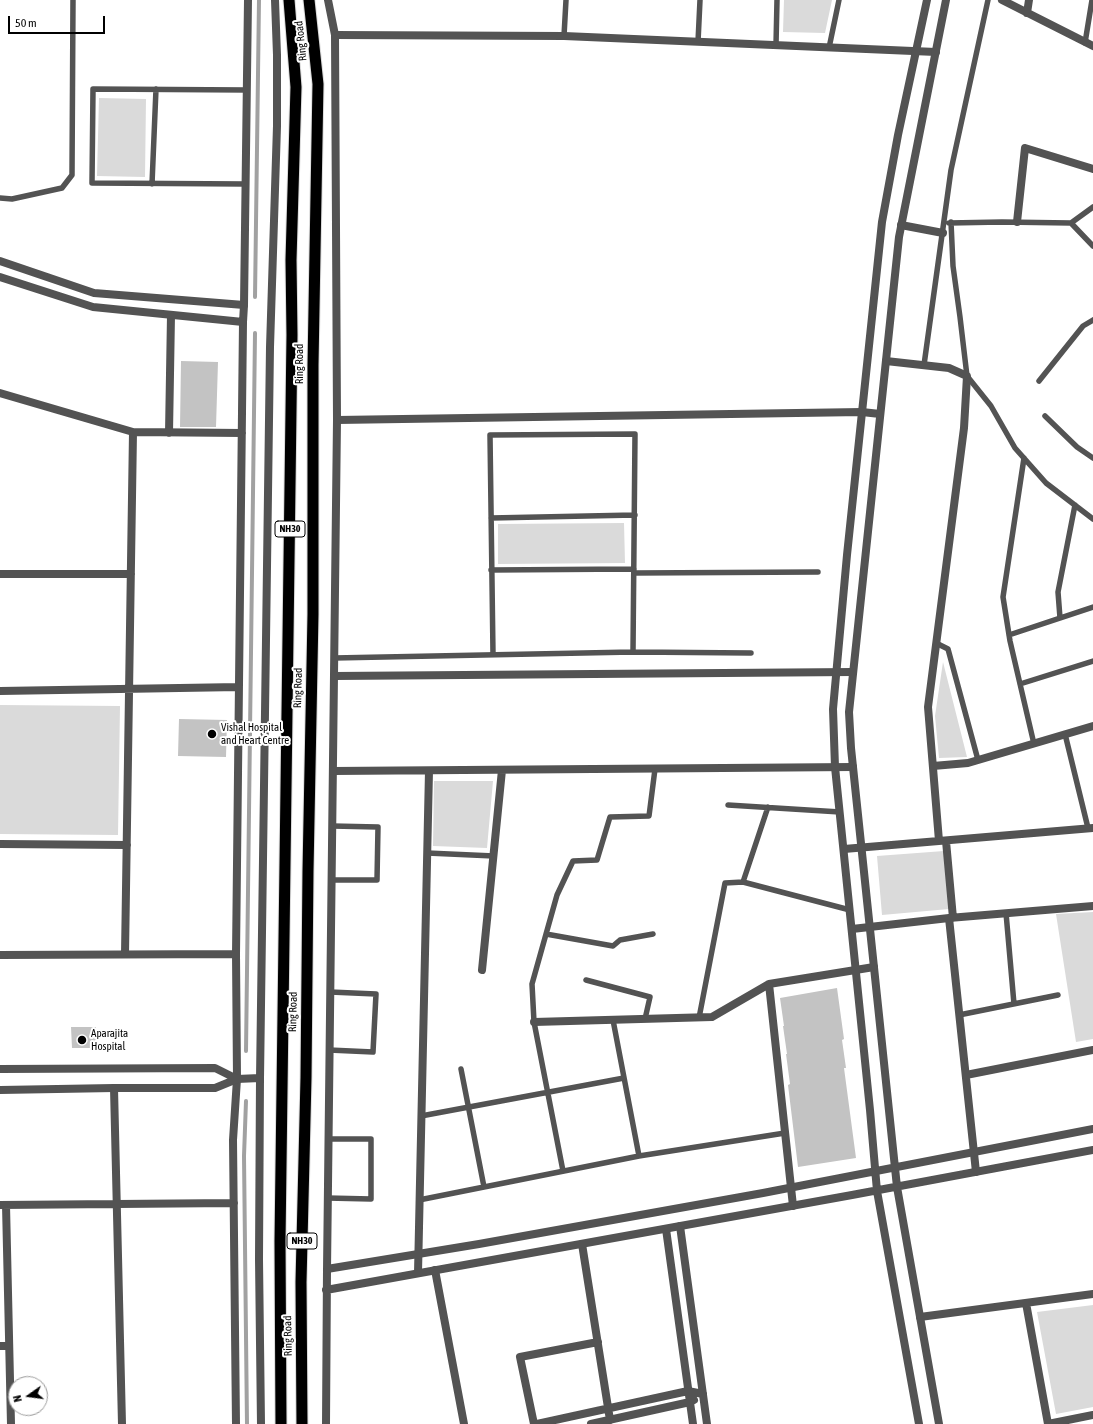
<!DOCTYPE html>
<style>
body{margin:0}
#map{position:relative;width:1093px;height:1424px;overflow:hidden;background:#fff;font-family:"Asap Condensed",sans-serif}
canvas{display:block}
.north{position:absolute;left:8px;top:1376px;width:40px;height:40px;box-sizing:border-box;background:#fff;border:1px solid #999;border-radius:50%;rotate:256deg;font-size:11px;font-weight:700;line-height:16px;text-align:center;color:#000}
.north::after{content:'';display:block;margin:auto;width:14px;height:18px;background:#000;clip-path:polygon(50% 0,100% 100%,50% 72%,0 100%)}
.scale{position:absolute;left:8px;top:16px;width:97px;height:18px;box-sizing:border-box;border:2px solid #000;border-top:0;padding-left:5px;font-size:12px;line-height:14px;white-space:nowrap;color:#000;-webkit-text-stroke:3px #fff;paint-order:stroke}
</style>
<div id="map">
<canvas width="1093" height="1424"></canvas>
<div class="north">N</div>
<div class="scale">50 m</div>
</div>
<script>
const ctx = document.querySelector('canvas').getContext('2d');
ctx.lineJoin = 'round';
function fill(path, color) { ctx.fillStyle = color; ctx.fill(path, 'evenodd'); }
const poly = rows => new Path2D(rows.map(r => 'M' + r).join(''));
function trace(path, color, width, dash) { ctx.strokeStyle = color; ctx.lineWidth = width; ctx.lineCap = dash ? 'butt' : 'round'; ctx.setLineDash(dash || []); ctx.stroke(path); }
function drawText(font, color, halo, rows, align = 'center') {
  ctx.font = font + ' "Asap Condensed",sans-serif'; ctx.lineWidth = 4; ctx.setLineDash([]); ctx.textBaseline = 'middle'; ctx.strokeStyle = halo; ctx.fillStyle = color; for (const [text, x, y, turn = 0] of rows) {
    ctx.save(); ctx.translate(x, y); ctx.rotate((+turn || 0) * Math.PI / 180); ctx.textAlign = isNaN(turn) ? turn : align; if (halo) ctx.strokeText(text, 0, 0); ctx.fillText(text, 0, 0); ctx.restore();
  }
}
fill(poly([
 [784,0,832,0,825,33,783,32],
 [99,98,146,99,145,177,97,176],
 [624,523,625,563,498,564,498,524],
 [943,662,967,757,939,758,935,716],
 [0,705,120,706,118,835,0,834],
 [434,781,493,781,487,848,433,846],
 [944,851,949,909,882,915,877,856],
 [1093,912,1093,1039,1076,1042,1056,914],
 [1093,1305,1093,1407,1056,1414,1037,1312]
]), '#dadada');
trace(poly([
 [255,297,259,0],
 [246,1051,255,333],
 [246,1101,244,1156,247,1424]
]), '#a1a1a1', 4);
fill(poly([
 [181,361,218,362,216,427,180,427],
 [179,719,227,720,226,757,178,756],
 [837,988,844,1039,842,1040,846,1068,844,1068,856,1158,798,1167,788,1085,790,1084,786,1054,787,1054,783,1026,784,1026,780,998],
 [71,1027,96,1027,96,1048,72,1048]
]), '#c3c3c3');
const trunk = poly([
 [281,1424,280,1241,292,335,291,260,296,87,289,0],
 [302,1424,301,1282,306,1078,308,871,313,614,313,365,318,84,309,0]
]);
trace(trunk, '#dbdbdb', 13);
trace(poly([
 [564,36,566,0],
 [698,42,700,0],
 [1085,43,1092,0],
 [776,45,777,0],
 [829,48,839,0],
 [152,184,156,89],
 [245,184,92,183,93,89,247,90],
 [0,198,12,199,62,188,72,175,73,0],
 [951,222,953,266,960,317,967,376,991,406,1015,448,1046,483,1093,519],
 [949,223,1002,222,1071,223,1093,207],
 [1071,223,1093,246],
 [924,365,951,170,988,0],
 [1039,381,1083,326,1093,320],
 [1045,416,1077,447,1093,458],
 [1024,458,1003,597,1010,641,1034,744],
 [491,518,635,515],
 [491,570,634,569],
 [634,573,818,572],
 [1060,618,1058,592,1075,505],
 [1009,635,1093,607],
 [936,643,948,649,978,760],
 [493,654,490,435,635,434,633,652],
 [334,658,633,652,751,653],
 [1020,684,1093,661],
 [1065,734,1088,828],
 [728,805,840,812],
 [427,853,494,856],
 [331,880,377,880,378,827,332,826],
 [743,882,768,807],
 [1006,913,1014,1004],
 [546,934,613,946,620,940,653,934],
 [586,980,650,997,645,1019],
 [959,1015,1058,995],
 [699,1018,725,883,743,882,850,910],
 [613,1020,639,1156],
 [329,1050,373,1052,376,994,330,992],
 [461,1069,484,1187],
 [421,1116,624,1078],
 [563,1171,534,1022,532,984,557,895,573,861,597,860,610,817,649,816,655,769],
 [327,1198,371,1199,371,1139,328,1139],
 [419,1200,639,1156,785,1133]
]), '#535353', 5.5);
trace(poly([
 [1002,0,1093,46],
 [1027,13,1029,0],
 [335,35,564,36,936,52],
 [1017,222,1025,148,1093,169],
 [901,225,943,233],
 [244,305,248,0],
 [886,361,949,368,967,376,964,428,928,707,939,841],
 [0,393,133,432,242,433],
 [337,420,862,412,880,414],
 [169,433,171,315],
 [0,574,131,574],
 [334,676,853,672],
 [0,691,239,687],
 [933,766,968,763,1093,726],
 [333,771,853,767],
 [946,841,953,918],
 [0,844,127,845],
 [844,849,1093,828],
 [949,918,976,1172],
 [852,929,949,918,1093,906],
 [125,954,133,432],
 [0,955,236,954],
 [482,970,502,770],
 [769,984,793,1206],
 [534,1022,712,1017,769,984,874,967],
 [966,1075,1093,1050],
 [114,1088,122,1424],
 [0,1205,234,1203],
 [6,1205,11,1424],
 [680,1226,707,1424],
 [666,1229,693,1424],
 [582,1244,610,1420],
 [435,1270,464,1424],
 [418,1273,429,771],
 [1026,1303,1048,1424],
 [920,1317,1093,1294],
 [0,1346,9,1346],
 [236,1424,233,1140,237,1079,236,954,243,322],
 [534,1424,520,1357,598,1342],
 [537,1424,688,1391,703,1394],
 [591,1424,690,1402,694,1400],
 [1048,1424,1093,1415]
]), '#535353', 8);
trace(poly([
 [0,261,94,293,244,305,243,322,93,307,0,277],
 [0,1069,215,1068,237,1079],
 [0,1090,114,1088,215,1088,237,1079,260,1078],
 [327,1269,479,1244,763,1193,1093,1129],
 [326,1290,852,1195,1093,1150],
 [261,1424,259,1259,260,1078,270,347,277,126,277,55,275,0],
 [326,1424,327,1269,337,420,335,35,328,0],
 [919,1424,877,1191,870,1110,835,767,833,709,847,555,882,222,898,135,927,0],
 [939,1424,897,1187,851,748,849,712,899,237,946,0]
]), '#535353', 8);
trace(trunk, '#000', 11);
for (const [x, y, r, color] of [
 [212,734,5,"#000"],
 [82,1040,5,"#000"]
]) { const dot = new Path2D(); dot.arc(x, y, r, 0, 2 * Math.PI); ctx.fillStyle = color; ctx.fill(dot); trace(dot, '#fff', 1.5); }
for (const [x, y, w] of [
 [290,529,30],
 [302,1241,30]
]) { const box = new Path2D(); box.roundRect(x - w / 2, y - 8, w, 16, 3); ctx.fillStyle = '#fff'; ctx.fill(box); trace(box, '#000', 1); }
drawText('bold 10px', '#000', null, [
 ["NH30",290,529],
 ["NH30",302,1241]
]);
drawText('11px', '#000', '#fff', [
 ["Ring Road",301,41,-96],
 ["Ring Road",300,364,-90],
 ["Ring Road",298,688,-89],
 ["Ring Road",293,1012,-89],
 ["Ring Road",288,1336,-91]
]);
drawText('11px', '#000', '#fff', [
 ["Vishal Hospital",221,728],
 ["and Heart Centre",221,741],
 ["Aparajita",91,1034],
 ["Hospital",91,1047]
], 'left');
</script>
